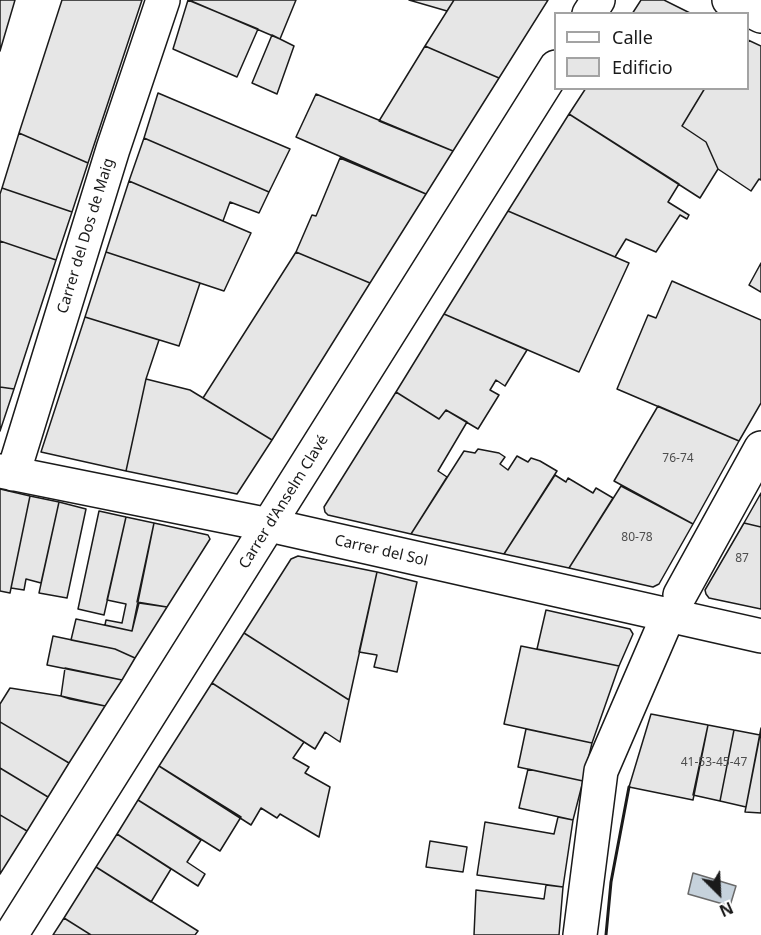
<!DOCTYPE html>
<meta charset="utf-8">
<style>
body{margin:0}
#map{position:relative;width:761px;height:935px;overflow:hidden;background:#fff;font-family:"Noto Sans",sans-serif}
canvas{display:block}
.legend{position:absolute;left:554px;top:12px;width:195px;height:78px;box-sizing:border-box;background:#fff;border:2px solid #a3a3a3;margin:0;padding:8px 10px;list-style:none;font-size:18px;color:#1a1a1a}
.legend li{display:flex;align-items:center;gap:12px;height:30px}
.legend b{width:30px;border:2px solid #a3a3a3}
.north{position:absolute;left:689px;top:863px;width:60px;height:60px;-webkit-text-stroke:4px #fff;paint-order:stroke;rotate:156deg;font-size:16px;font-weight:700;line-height:24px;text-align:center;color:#1a1a1a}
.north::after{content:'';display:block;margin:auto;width:21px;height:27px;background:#1a1a1a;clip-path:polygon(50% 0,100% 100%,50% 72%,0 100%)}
</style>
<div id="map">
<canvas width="761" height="935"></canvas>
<ul class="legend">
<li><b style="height:8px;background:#fff"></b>Calle</li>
<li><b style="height:16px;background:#e6e6e6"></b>Edificio</li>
</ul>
<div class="north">N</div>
</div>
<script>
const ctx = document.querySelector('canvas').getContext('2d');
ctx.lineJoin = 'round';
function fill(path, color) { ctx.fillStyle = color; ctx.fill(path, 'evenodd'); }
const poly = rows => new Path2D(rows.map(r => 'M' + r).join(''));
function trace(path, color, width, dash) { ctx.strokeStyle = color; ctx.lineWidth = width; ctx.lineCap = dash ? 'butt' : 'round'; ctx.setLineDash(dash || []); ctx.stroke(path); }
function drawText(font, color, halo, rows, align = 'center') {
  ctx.font = font + ' "Noto Sans",sans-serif'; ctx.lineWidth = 4.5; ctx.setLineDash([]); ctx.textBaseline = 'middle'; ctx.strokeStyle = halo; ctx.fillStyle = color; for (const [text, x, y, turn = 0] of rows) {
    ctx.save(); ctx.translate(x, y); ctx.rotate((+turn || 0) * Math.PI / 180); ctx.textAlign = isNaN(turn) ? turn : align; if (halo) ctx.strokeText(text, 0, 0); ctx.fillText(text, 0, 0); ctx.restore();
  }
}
const water = poly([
 [693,873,736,886,730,906,688,894,693,873]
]);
fill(water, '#c6d2dc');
trace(water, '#6a6a6a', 1.5);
const building = poly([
 [0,0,15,0,0,51,0,0],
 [62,0,142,0,88,163,19,133,62,0],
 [188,0,258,29,237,77,173,49,188,0],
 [189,0,296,0,280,39,189,0],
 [409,0,454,0,447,11,409,0],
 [454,0,548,0,499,78,425,46,454,0],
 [641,0,664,0,692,14,632,14,641,0],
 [272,35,294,46,277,94,252,83,272,35],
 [748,40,761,46,761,180,759,179,751,191,718,169,706,142,682,126,705,88,748,88,748,40],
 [425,46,499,78,453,151,379,121,425,46],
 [586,88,705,88,682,126,706,142,718,169,700,198,569,114,586,88],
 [158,93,290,149,269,192,144,138,158,93],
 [316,94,453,151,426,194,296,137,316,94],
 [569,114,679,184,668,202,689,215,687,219,680,215,656,252,626,239,615,257,508,211,569,114],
 [19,133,88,163,72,212,2,188,19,133],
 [144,138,269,192,259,213,230,202,223,221,129,181,144,138],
 [340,158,426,194,370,283,296,252,312,215,316,216,340,158],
 [129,181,251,233,224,291,106,252,129,181],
 [2,188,72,212,56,260,0,241,0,194,2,188],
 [508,211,629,263,579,372,444,314,508,211],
 [0,241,56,260,14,389,0,387,0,241],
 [106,252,200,283,179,346,85,317,106,252],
 [296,252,370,283,272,440,203,398,296,252],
 [761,263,761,292,749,285,761,263],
 [672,281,761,320,761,403,739,441,617,389,648,315,656,318,672,281],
 [444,314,527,350,505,386,496,380,490,390,499,395,478,429,446,410,439,419,396,392,444,314],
 [85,317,159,340,146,379,126,471,41,452,85,317],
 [146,379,190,390,272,440,237,494,126,471,146,379],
 [0,387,14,389,0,431,0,387],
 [396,392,439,419,446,410,467,422,438,471,447,477,411,534,328,515,325,512,324,507,396,392],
 [658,406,739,441,693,524,614,481,658,406],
 [478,449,499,453,505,457,500,464,508,470,517,456,528,462,531,458,540,461,557,471,504,554,411,534,464,451,475,453,478,449],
 [555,475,566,482,568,478,593,493,596,488,613,498,569,568,504,554,555,475],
 [621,486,693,524,659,584,653,587,569,568,621,486],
 [0,489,30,496,10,593,0,591,0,489],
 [761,493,761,527,744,523,761,493],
 [30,496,59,502,41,583,26,579,24,590,11,588,30,496],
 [59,502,86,509,67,598,39,593,59,502],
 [99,511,126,517,104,615,78,609,99,511],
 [126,517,154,523,132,631,105,625,106,620,122,623,126,604,107,600,126,517],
 [154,523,208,535,210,539,167,607,137,602,154,523],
 [744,523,761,527,761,609,709,598,706,594,705,590,744,523],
 [298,556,377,572,349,700,244,633,291,559,298,556],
 [377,572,417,582,397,672,374,667,377,655,359,652,377,572],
 [139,603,167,607,135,658,115,649,71,640,76,619,132,631,139,603],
 [546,610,630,629,633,634,619,666,537,649,546,610],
 [244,633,349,700,340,742,325,732,315,749,212,683,244,633],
 [53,636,115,649,135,658,122,680,47,665,53,636],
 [521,646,619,666,592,743,504,724,521,646],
 [65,668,122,680,105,706,70,699,61,696,65,668],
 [212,683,304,742,293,758,309,767,305,773,330,787,319,837,280,814,277,818,261,808,251,825,159,766,212,683],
 [10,688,61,696,105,706,69,763,0,722,0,704,10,688],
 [651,714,708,725,693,800,629,787,651,714],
 [0,722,69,763,48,797,0,768,0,722],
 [708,725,734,730,720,801,693,795,708,725],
 [761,728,761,813,745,812,761,728],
 [526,729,592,743,583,781,518,767,526,729],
 [734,730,760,735,746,807,720,801,734,730],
 [159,766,241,817,220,851,138,800,159,766],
 [0,768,48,797,27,831,0,815,0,768],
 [528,769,583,781,573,820,519,808,528,769],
 [138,800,201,840,187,862,205,874,198,886,117,834,138,800],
 [0,815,27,831,0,874,0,815],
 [558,817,573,820,563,887,477,875,485,822,554,834,558,817],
 [117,834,171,869,151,902,96,867,117,834],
 [430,841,467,847,463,872,426,867,430,841],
 [96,867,198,931,195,935,91,935,64,918,96,867],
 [546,885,563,887,559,935,474,935,476,890,544,899,546,885],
 [64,918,91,935,53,935,64,918]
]);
fill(building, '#e6e6e6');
trace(building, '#1a1a1a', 1.5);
const street = poly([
 [729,0,761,16],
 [589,14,598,0],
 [0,471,269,525,761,636],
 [13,474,113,149,163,0],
 [680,595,761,448],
 [11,935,556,67],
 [580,935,601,771,668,616]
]);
trace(street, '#1a1a1a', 36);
trace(street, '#fff', 33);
trace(poly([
 [606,935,611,882,629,787]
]), '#1a1a1a', 3);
drawText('12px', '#4d4d4d', null, [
 ["76-74",678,459],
 ["80-78",637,538],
 ["87",742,559],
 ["41-53-45-47",714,763]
]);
drawText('15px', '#1a1a1a', '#fff', [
 ["Carrer del Dos de Maig",86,236,-73],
 ["Carrer d'Anselm Clavé",284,502,-58],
 ["Carrer del Sol",381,551,13]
]);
</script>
